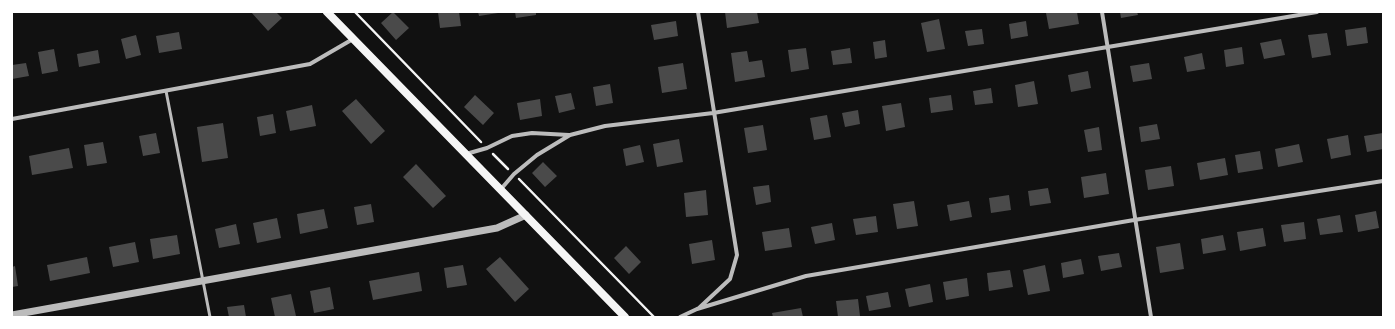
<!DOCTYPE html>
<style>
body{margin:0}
#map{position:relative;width:1395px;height:329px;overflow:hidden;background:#111;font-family:Helvetica,sans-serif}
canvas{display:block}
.frame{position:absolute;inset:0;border:13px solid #fff;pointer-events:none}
</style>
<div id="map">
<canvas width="1395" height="329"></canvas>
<div class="frame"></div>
</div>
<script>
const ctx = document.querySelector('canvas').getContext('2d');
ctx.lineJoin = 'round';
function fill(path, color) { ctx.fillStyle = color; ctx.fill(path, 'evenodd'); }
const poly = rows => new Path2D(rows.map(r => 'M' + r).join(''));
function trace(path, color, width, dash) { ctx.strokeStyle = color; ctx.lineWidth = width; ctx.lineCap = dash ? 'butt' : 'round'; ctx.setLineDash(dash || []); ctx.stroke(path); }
fill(poly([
 [251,12,276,12,282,18,268,31],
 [393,12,409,28,396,40,381,23],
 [438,12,459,12,461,26,440,28],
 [478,12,498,12,498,13,479,16],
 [515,12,536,12,536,15,516,18],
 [725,12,757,12,759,23,727,28],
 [1053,12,1077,12,1079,24,1049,29,1046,13],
 [1120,12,1137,12,1138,15,1121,18],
 [939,19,945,49,927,52,921,23],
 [676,21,678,36,654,40,651,25],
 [1026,21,1028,36,1011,39,1009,24],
 [1366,27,1368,43,1347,46,1345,30],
 [982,29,984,44,968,46,965,31],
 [179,32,182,49,159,53,156,36],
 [1327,33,1331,55,1312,58,1308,35],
 [136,35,141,55,126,59,121,39],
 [1281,39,1285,55,1264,59,1260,43],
 [885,40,887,57,875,59,873,42],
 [1242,47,1244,64,1226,67,1224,50],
 [806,48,809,69,791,72,788,50],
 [850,48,852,63,833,65,831,51],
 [54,49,58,71,42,74,38,52],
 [98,50,100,63,79,67,77,54],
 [747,51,749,62,762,60,765,77,735,82,731,53],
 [1202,53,1205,69,1187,72,1184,57],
 [26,63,29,76,12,79,12,65],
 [683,63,687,89,662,93,658,67],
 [1149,63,1152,79,1133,82,1130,66],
 [1088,71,1091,88,1071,92,1068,75],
 [1034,81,1038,104,1018,107,1015,85],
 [610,84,613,103,596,106,593,87],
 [991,88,993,103,975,105,973,91],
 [571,93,575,109,559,113,555,96],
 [475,95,494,113,483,125,464,107],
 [951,95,953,110,931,113,929,98],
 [356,99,385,131,371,144,342,111],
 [540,99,542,116,520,120,517,103],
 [901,103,905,127,886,131,882,106],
 [312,105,316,126,290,131,286,111],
 [858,110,860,124,845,127,842,113],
 [273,114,276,133,260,136,257,117],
 [827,115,831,137,814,140,810,118],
 [223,123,228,158,202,162,197,127],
 [1157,124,1160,139,1141,142,1139,127],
 [763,125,767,150,748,153,744,128],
 [1099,127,1102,150,1088,152,1084,130],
 [156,133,160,153,143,156,139,136],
 [1383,133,1383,149,1367,152,1364,136],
 [1348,135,1351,155,1331,159,1327,139],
 [679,139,683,162,657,167,653,144],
 [103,142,107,163,87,166,84,145],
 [1299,144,1303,162,1278,167,1275,149],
 [640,145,644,162,626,166,623,149],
 [69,148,73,168,32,175,29,156],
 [1260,151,1263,169,1238,173,1235,155],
 [1225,158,1228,175,1200,180,1197,163],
 [543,162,557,176,545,187,532,173],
 [416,164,446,196,433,208,403,177],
 [1171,166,1174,186,1148,190,1145,170],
 [1106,173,1109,194,1084,198,1081,177],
 [769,185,771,202,756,205,753,187],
 [1048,188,1051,203,1030,206,1028,191],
 [706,190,708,215,686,217,684,193],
 [1009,195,1011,210,991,213,989,198],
 [914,201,918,226,897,229,893,204],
 [969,201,972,217,950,221,947,205],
 [371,204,374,222,357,225,354,207],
 [324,209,328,228,300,234,297,214],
 [1376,211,1379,228,1358,232,1355,215],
 [1340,215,1343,232,1320,235,1317,219],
 [876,216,878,232,856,235,853,219],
 [277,218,281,238,257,243,253,223],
 [1304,222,1306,239,1284,242,1281,225],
 [832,223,835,240,815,244,811,227],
 [236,224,240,244,219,248,215,229],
 [789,228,792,247,765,251,762,232],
 [1263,228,1266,246,1240,251,1237,232],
 [177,235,180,254,153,259,150,239],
 [1223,235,1226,250,1203,254,1201,239],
 [712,240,715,260,692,264,689,244],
 [135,242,139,262,113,267,109,247],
 [1180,243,1184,269,1160,273,1156,247],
 [626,246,641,262,629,274,614,258],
 [1119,253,1122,267,1101,271,1098,256],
 [87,257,90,273,50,281,47,265],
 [500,257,529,289,515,302,486,269],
 [1081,259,1084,274,1063,278,1061,263],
 [463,265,467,285,447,288,444,268],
 [1045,265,1050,291,1028,295,1023,270],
 [15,266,18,286,12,287,12,267],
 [1010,270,1013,287,989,291,987,273],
 [419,272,422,291,373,300,369,281],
 [967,278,969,296,946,300,943,282],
 [930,284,933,302,909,307,905,289],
 [330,287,334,309,314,313,310,291],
 [888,292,891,307,869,311,866,296],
 [291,294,296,316,275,317,271,298],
 [858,299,860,316,838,317,836,301],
 [244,305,246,317,229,317,227,307],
 [801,308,803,317,773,317,772,313]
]), '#4a4a4a');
trace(poly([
 [355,12,481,142],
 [493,154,508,169],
 [519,179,654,317]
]), '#f5f5f5', 2.5);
trace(poly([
 [166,91,210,317]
]), '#bcbcbc', 3);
trace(poly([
 [698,12,737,255,730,279,699,308],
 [1102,12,1151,317],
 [12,119,310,64,353,39],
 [466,154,487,148,512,136,532,133,569,135],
 [501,189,514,174,537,155,570,135,605,126,713,113,1317,12],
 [680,317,697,309,806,276,1134,220,1383,181]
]), '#bcbcbc', 4);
trace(poly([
 [12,315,497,228,526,215]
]), '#bcbcbc', 7);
trace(poly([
 [327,12,625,317]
]), '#f5f5f5', 8);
</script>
